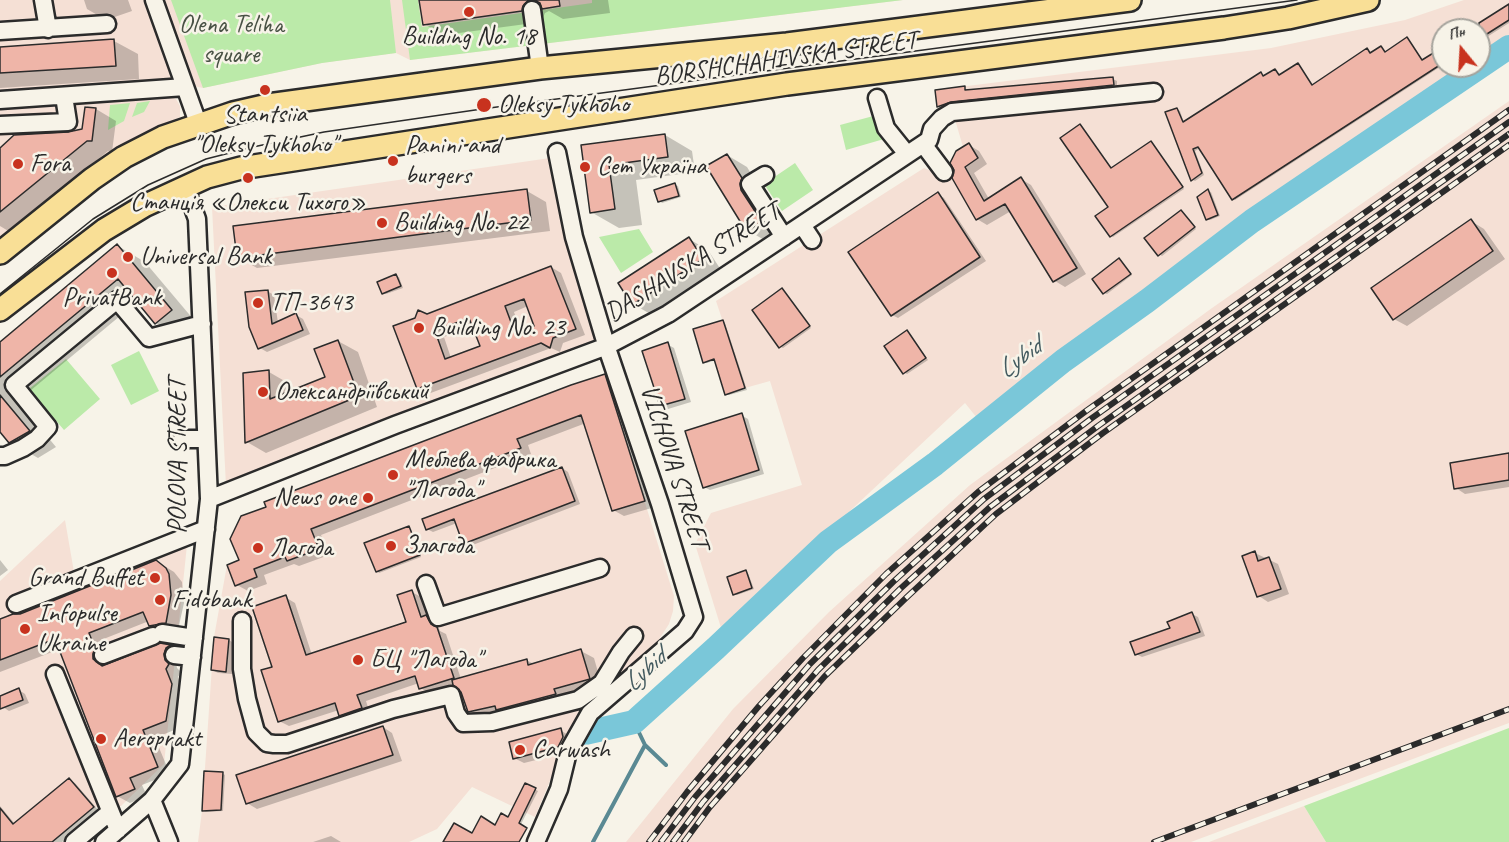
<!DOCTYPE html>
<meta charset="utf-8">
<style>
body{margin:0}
#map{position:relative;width:1509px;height:842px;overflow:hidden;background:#f7f3e8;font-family:Caveat,sans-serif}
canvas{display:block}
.north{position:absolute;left:1431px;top:18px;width:60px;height:60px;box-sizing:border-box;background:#f7f3e8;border:2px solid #a5a39c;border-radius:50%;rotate:342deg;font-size:16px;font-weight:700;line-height:24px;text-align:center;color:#2b2b2b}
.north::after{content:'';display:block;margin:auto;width:21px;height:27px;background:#c8321e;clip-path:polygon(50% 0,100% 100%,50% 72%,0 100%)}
</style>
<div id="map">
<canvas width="1509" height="842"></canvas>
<div class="north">Пн</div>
</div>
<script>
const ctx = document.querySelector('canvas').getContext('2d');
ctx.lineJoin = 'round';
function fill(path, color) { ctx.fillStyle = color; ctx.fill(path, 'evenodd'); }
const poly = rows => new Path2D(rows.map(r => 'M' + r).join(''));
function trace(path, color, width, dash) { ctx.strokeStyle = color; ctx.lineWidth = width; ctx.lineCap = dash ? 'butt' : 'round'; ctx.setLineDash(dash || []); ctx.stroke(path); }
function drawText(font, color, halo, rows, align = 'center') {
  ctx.font = font + ' Caveat,sans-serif'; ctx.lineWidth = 5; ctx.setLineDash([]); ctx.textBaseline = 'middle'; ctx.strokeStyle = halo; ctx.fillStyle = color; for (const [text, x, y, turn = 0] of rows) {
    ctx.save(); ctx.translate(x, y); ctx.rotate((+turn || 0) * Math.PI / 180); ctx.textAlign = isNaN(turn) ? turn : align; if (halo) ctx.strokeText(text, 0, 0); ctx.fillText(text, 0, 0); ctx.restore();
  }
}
fill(poly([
 [0,0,903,0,410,60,396,53,322,63,203,88,174,82,0,95],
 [1464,0,1509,0,1509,39,1479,60,1479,30,1443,30,1443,66,1471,66,1171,278,981,423,965,403,722,631,695,544,711,513,802,485,770,381,745,388,716,301,924,168,939,174,955,161,953,157,956,151,963,147,954,116,950,105,937,107,935,90,1271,48,1405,20],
 [172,97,176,99,180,106,180,117,98,160,0,242,0,106],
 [1509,101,1509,723,1191,842,626,842,733,709,829,612,970,485,1212,308],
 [550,158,571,263,601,345,226,486,212,207],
 [605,374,674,596,673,611,669,624,658,641,574,723,535,817,472,787,437,829,409,842,198,842,202,811,214,637,227,565,239,560,230,539,241,516,266,507,264,502],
 [65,520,74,572,189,526,164,764,121,806,94,807,52,842,0,842,0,581],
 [1304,806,1326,842,1209,842]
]), '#f5e0d5');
fill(poly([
 [171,0,390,0,396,53,322,63,203,88],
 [402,0,418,0,422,27,592,3,592,0,903,0,410,60],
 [150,101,144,112,132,117,137,103],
 [130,103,124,121,108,130,110,105],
 [877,115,884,139,846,150,840,125],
 [795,163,813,190,782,211,764,184],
 [639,229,653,252,621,273,599,237],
 [139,351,159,391,131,405,111,365],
 [66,359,100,399,64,430,29,389],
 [1509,728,1509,842,1326,842,1304,806]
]), '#bbeaa9');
fill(poly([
 [84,0,128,0,132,11,106,20,87,9],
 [421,0,608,0,610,13,563,19,549,11,545,13,541,22,444,35,424,24],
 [1509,6,1509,23,1479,42,1479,30,1471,30],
 [1407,39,1423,61,1443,48,1443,65,1235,200,1200,148,1195,151,1204,175,1195,181,1193,180,1167,113,1177,109,1180,111,1184,123,1261,74,1264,77,1275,70,1280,76,1298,64,1313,86,1367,50,1371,54,1381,48,1386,53],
 [114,41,138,54,139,79,0,88,0,48],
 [1113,79,1117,81,1117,87,956,103,943,108,939,106,964,88,968,90],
 [96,109,116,121,112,152,108,151,10,232,0,226,0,150,83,130],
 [1080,126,1112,169,1151,143,1153,144,1184,189,1113,237,1111,236,1110,207],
 [665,135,692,151,695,172,636,180,642,225,619,228,591,212,583,146],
 [969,145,979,151,987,164,974,173,989,199,1021,179,1031,185,1086,274,1065,287,1055,281,1011,211,987,225,977,219,954,178],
 [727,155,747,167,761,190,780,233,766,241,747,230],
 [675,185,678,186,681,197,662,203,660,201],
 [527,191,546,202,550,231,257,268,238,257],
 [1208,191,1211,192,1220,216,1210,220,1207,219],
 [938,194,944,198,986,261,898,318,892,315],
 [1181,212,1196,229,1162,256,1159,254],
 [1471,221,1484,229,1505,259,1407,326,1394,319],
 [689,239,708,250,721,270,652,315,633,304],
 [118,246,145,262,199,326,184,339,156,323,138,301,18,401,56,447,38,458,10,442,0,430,0,344],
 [1119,260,1132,275,1107,294,1104,293],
 [551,267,561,273,585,335,563,343,560,352,551,348,428,394,419,388,426,316],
 [528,306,536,327,521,332,514,312],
 [474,325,481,347,451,358,444,337],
 [396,276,399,277,403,288,386,294,383,293],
 [782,290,811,328,783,348,781,347],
 [267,291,274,295,278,323,296,315,303,319,310,334,267,352,260,348],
 [723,321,725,323,747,390,729,395,727,394,716,360,707,363,705,362],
 [907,332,928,360,907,374,904,372],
 [338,341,358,352,377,407,266,453,247,442,269,372,288,383,289,393,327,378],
 [667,344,674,348,691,402,668,409,661,405],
 [604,375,615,382,655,507,624,516,613,510,586,423,528,445,531,454,321,535,329,555,299,566,294,564,264,575,267,584,248,591,237,585,229,565],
 [741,415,748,419,764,474,710,490,704,487],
 [1509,455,1509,487,1465,494,1456,488],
 [562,468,568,472,580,504,470,546,464,542,457,523,433,532,427,529],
 [408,528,411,529,421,557,379,573,377,571],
 [1255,553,1278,564,1289,594,1268,602,1259,596],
 [0,560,8,570,0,576],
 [161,564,174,572,182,582,184,603,178,630,163,633,150,625,149,621,101,640,107,656,106,667,160,645,171,647,182,653,176,662,177,668,181,672,178,677,184,693,179,728,155,738,170,774,142,785,147,796,130,803,117,796,60,649,0,672,0,622,127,573,129,574],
 [746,572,748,573,754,589,737,595,734,594],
 [412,592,421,597,428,618,436,622,440,631,446,634,461,679,526,660,534,664,581,651,594,658,602,686,483,719,470,711,462,691,456,685,430,694,421,688,419,683,366,701,370,714,350,720,341,715,339,710,289,726,279,721,274,668,285,597,295,603,312,655,408,623],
 [1192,614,1198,617,1205,636,1142,657,1136,654],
 [215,639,229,640,235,644,232,674,218,673,212,670],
 [19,690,25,694,29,703,9,711,3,707,0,697],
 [383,727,392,733,402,761,257,809,247,803],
 [560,730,570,736,568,752,524,763,514,758],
 [222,773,225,775,223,811,206,812,204,811],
 [69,780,75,783,99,811,62,842,0,842,0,806,15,824],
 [526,785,538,791,517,832,509,842,452,842,496,827,509,819],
 [331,836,341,842,313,842]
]), '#0003');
trace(poly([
 [634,722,645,745,666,765],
 [593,842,645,745]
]), '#5a8993', 4);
trace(poly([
 [585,733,634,722,716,648,828,542,935,464,1063,361,1147,301,1252,221,1509,47]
]), '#7ac7d9', 24);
const building = poly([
 [419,0,529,0,523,6,522,11,423,25,419,0],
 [534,0,559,0,560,6,542,9,540,3,534,0],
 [1509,4,1509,20,1479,39,1479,23,1509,4],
 [1407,37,1422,60,1443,47,1443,63,1232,200,1198,147,1193,149,1202,173,1191,181,1165,112,1177,108,1183,122,1261,72,1263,76,1275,69,1279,75,1298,63,1312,85,1367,48,1370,53,1381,46,1385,52,1407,37],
 [114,39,116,66,0,73,0,47,114,39],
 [1113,77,1114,85,951,102,937,107,935,90,965,86,965,90,1113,77],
 [85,107,96,108,92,141,87,141,0,212,0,148,14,135,68,132,82,129,85,107],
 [1080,124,1111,168,1151,141,1183,187,1110,237,1095,216,1108,207,1060,138,1080,124],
 [665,134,668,157,609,165,615,209,590,213,581,145,665,134],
 [969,143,978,158,965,167,984,201,1021,177,1077,268,1053,282,1005,204,976,220,952,178,954,170,950,163,956,151,969,143],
 [727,154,742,178,740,184,741,190,762,222,746,231,706,166,727,154],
 [675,183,679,196,658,202,654,190,675,183],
 [527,189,531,220,237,258,233,226,527,189],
 [1208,189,1218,215,1206,220,1197,197,1208,189],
 [938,192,980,257,891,316,848,252,938,192],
 [1181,210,1195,227,1158,256,1144,238,1181,210],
 [1471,219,1493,251,1393,320,1371,288,1471,219],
 [689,237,703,259,632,305,618,283,689,237],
 [117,244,172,310,155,324,118,279,0,377,0,342,117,244],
 [1119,258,1131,274,1103,294,1092,279,1119,258],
 [551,266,576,329,553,338,550,348,541,343,417,389,393,326,415,318,418,310,427,314,551,266],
 [524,299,534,326,515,333,505,306,524,299],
 [469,318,480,346,445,359,435,331,469,318],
 [396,274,401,286,382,294,377,282,396,274],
 [782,288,810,326,779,348,752,310,782,288],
 [268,290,272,324,296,313,303,330,258,349,249,327,245,292,268,290],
 [723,320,745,388,725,395,714,359,703,363,693,329,723,320],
 [907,330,926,358,903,374,884,346,907,330],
 [338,340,359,396,245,443,243,373,269,370,270,399,325,377,314,349,338,340],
 [668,342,685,399,660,406,642,351,668,342],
 [605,374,645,501,612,511,581,415,517,439,521,448,311,529,319,549,287,561,285,557,254,569,257,577,235,586,227,565,239,560,230,539,241,516,266,507,264,502,571,385,605,374],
 [0,395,30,431,9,443,0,432,0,395],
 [742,413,759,470,703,488,685,431,742,413],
 [1509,453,1509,480,1454,489,1450,463,1509,453],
 [562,467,575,501,463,544,454,519,426,530,422,519,562,467],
 [409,526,420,555,376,572,364,543,409,526],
 [1255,551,1258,561,1269,557,1281,589,1257,597,1242,556,1255,551],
 [156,560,166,568,169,574,171,595,166,623,149,626,143,612,89,633,95,648,93,654,93,659,102,666,160,643,171,645,166,648,164,654,165,660,169,664,166,669,172,684,166,721,143,730,158,767,130,778,135,789,116,797,55,639,0,660,0,619,13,614,20,614,127,571,128,573,134,569,156,560],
 [746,570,752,588,733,595,727,577,746,570],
 [412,590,421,617,426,615,431,624,437,627,454,678,419,689,415,676,357,695,362,708,339,716,335,703,278,722,261,670,272,667,252,607,286,595,306,655,406,622,397,595,412,590],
 [1192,612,1200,632,1135,655,1130,642,1170,628,1167,622,1192,612],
 [214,637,229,639,226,672,211,670,214,637],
 [581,649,590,679,554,689,556,694,496,710,495,706,468,712,461,692,453,685,452,680,527,659,528,665,581,649],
 [19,688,23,700,0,709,0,696,19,688],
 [383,726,393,755,246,804,236,775,383,726],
 [561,728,563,737,558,747,513,759,509,742,561,728],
 [204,771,223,772,221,810,202,811,204,771],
 [69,778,94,807,52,842,0,842,0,808,13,824,69,778],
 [525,783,536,788,519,823,527,828,519,842,443,842,454,823,472,833,481,816,495,825,501,813,508,817,525,783]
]);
fill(building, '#efb5a8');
trace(building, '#2b2b2b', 1.5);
const minor = poly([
 [43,0,48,29],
 [154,0,198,123],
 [532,10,540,68],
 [0,31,107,24],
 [877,98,886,128,907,154],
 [0,100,185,87],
 [0,125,68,122,64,96],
 [923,144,944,172],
 [765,175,750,184,784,237],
 [802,225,812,240],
 [182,439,206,439],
 [0,456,5,456,23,448,37,439,48,427,14,385,117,300,149,338,202,324],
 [209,499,395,425,607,346,668,314,929,140,932,129,942,118,952,112,1154,92],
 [426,584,438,617,600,568],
 [16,604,206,529],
 [242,621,242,669,247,699,256,732,267,743,274,744,287,744,393,709,451,695,456,713,463,723,492,722,578,700,602,683,621,652,634,636],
 [162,633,194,638],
 [103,655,153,636],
 [174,655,192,657],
 [55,674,118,830],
 [152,800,169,842],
 [74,842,110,812],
 [104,842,152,800,180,764,209,499,197,219,185,186],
 [536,842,559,789,568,752,590,713,685,631,694,617,660,504,608,351,574,237,557,152]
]);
const major = poly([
 [0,253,92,179,124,157,163,137,233,113,268,105,540,68,787,44,1130,0],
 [0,310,104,230,144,206,207,177,241,168,787,84,1224,28,1288,18,1368,0]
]);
trace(minor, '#2b2b2b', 21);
trace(major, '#2b2b2b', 26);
trace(minor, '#f7f3e8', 16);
trace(major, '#f9df96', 21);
trace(poly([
 [0,294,93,219,148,185,206,159,253,147,324,132,482,109,1297,0]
]), '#2b2b2b', 1.5);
const rail = poly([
 [649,842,687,792,759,706,803,658,886,574,978,492,1086,411,1509,110],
 [661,842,695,797,810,664,893,582,984,499,1092,418,1509,122],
 [673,842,703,802,818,670,900,589,990,507,1098,426,1509,134],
 [684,842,710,807,825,676,907,597,996,514,1103,433,1509,145],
 [1154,842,1509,709]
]);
trace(rail, '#2b2b2b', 6);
trace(rail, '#f7f3e8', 4, [11]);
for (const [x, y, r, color] of [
 [469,12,6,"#c8321e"],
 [265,90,6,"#c8321e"],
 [484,105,8,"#c8321e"],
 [393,161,6,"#c8321e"],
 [18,164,6,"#c8321e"],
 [585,167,6,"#c8321e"],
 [248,178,6,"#c8321e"],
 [382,223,6,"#c8321e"],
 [128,257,6,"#c8321e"],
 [112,273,6,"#c8321e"],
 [258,303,6,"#c8321e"],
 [419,328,6,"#c8321e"],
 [263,392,6,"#c8321e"],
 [393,475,6,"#c8321e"],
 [368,498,6,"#c8321e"],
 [391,546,6,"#c8321e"],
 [258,548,6,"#c8321e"],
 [155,578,6,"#c8321e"],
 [160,600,6,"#c8321e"],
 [25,629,6,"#c8321e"],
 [358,660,6,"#c8321e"],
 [101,739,6,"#c8321e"],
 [520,750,6,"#c8321e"]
]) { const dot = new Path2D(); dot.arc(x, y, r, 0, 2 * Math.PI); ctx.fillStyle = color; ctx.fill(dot); trace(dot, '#f7f3e8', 2); }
drawText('26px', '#485144', '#f7f3e8', [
 ["Olena Teliha",231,25],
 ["square",231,55]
]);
drawText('26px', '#2b2b2b', '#f7f3e8', [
 ["Building No. 18",469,37,"center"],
 ["Oleksy Tykhoho",498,105],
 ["Stantsiia",265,115,"center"],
 ["\"Oleksy Tykhoho\"",265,145,"center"],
 ["Panini and",405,146],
 ["burgers",405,176],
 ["Fora",30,164],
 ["Сет Україна",597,167],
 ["Станція «Олекси Тихого»",248,203,"center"],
 ["Building No. 22",394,223],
 ["Universal Bank",140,257],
 ["PrivatBank",112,298,"center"],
 ["ТП-3643",270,303],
 ["Building No. 23",431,328],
 ["Олександріївський",275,392],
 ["Меблева фабрика",405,460],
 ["\"Лагода\"",405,490],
 ["News one",356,498,"right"],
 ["Злагода",403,546],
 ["Лагода",270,548],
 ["Grand Buffet",143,578,"right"],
 ["Fidobank",172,600],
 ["Infopulse",37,614],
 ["Ukraine",37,644],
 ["БЦ \"Лагода\"",370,660],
 ["Aeroprakt",113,739],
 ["Carwash",532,750]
], 'left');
drawText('26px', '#2b2b2b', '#f7f3e8', [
 ["BORSHCHAHIVSKA STREET",786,59,-8],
 ["DASHAVSKA STREET",693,263,-32],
 ["POLOVA STREET",178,456,-90],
 ["VICHOVA STREET",674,467,72]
]);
drawText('italic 27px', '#435a5f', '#f7f3e8', [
 ["Lybid",1020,359,-37],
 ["Lybid",645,671,-43]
]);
</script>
